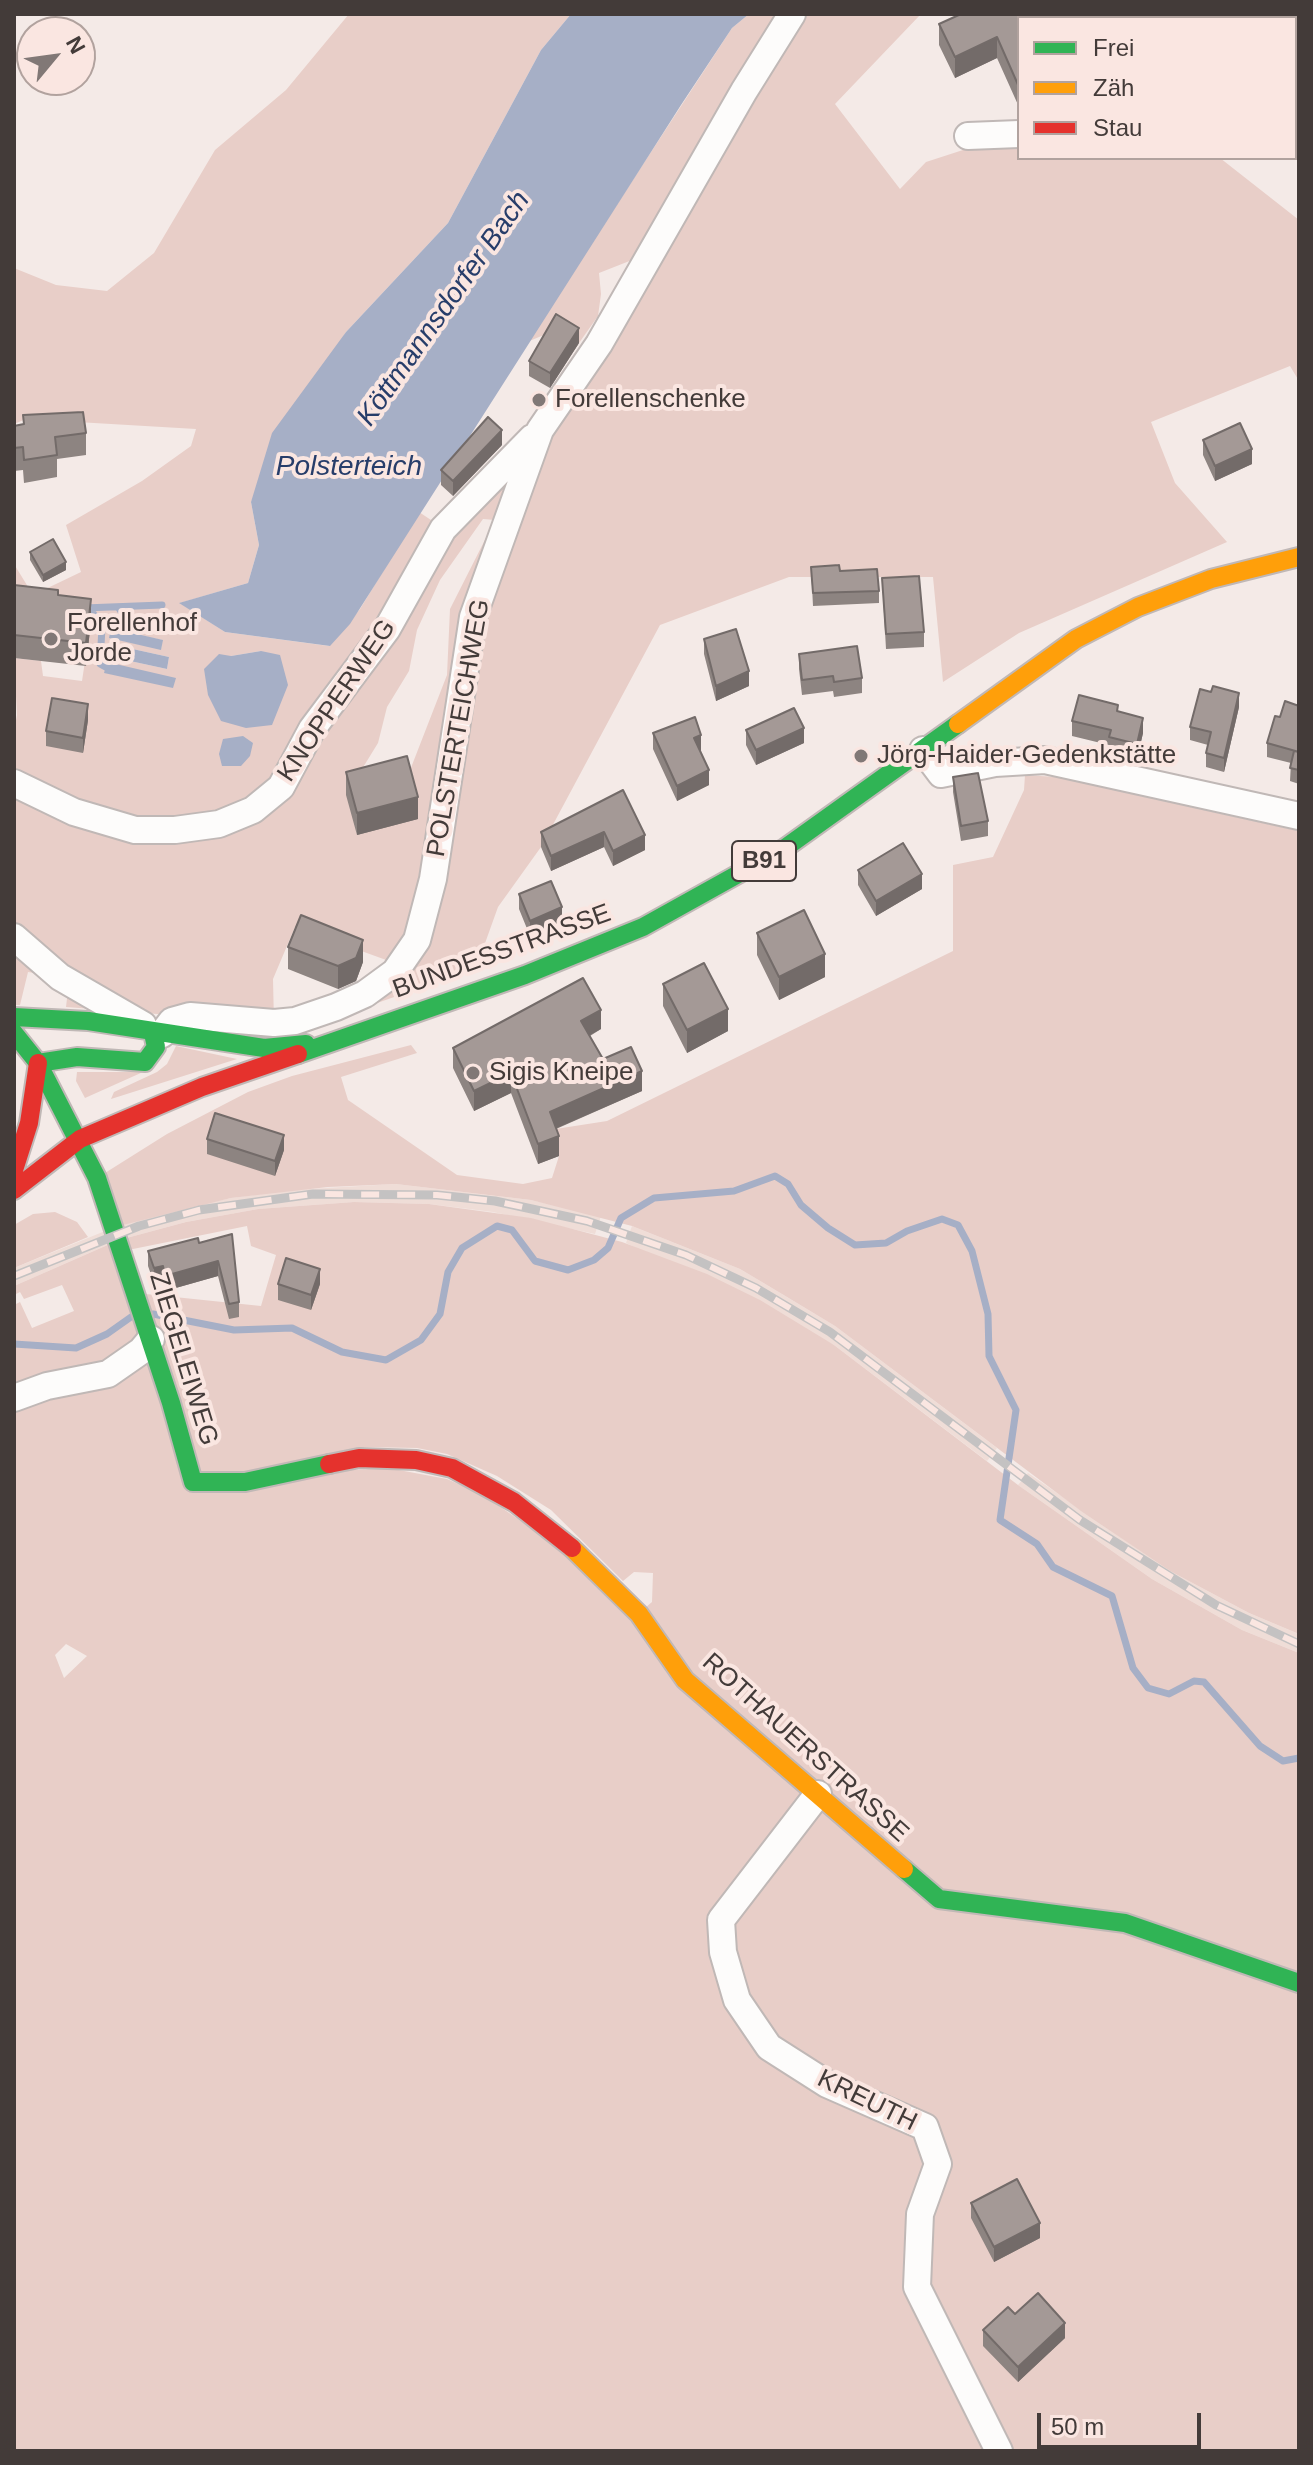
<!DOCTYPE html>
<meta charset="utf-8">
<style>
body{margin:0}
#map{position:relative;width:1313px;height:2465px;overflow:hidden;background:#f4eae7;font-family:Arial,sans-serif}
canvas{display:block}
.frame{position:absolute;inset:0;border:16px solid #433b39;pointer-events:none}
.legend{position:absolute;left:1017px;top:16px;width:280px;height:144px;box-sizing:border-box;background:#fae6e1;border:2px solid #b1a29e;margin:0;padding:10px 14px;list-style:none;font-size:24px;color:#433b39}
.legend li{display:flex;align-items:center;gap:16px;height:40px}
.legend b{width:40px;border:2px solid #b1a29e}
.north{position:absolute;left:16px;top:16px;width:80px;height:80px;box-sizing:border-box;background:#fae6e1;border:2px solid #b1a29e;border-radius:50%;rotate:61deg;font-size:22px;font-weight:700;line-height:32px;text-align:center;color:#433b39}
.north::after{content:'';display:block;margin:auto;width:28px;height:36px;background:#817876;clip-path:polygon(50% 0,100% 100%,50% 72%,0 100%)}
.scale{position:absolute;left:1037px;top:2413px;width:164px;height:36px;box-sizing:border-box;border:4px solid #433b39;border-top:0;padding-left:10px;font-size:24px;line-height:28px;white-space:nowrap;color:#433b39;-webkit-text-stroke:6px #fae6e1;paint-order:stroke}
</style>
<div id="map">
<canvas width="1313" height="2465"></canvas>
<div class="frame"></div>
<ul class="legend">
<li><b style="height:10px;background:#30b455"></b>Frei</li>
<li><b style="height:10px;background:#ff9f0a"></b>Zäh</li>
<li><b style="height:10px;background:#e5322d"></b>Stau</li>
</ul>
<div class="north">N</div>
<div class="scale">50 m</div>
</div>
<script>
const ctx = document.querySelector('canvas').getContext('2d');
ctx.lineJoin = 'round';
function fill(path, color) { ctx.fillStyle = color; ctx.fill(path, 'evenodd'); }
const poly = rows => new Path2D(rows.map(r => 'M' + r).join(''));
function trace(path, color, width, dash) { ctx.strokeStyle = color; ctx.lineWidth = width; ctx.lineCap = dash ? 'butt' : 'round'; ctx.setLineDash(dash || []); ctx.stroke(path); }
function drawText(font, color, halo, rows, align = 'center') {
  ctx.font = font + ' Arial,sans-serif'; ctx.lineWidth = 8; ctx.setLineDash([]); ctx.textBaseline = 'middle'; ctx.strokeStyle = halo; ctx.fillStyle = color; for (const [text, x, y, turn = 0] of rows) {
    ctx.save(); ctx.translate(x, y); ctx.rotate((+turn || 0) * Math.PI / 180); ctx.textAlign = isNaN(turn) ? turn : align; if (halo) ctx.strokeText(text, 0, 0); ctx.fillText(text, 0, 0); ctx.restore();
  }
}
fill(poly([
 [396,1184,531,1200,601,1216,595,1234,493,1212,429,1204,354,1202,258,1209,186,1222,119,1240,14,1286,14,1268,115,1227,161,1213,231,1198,291,1190],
 [632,1226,740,1269,787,1297,835,1326,997,1448,987,1461,834,1345,626,1243],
 [1028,1473,1170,1571,1249,1613,1299,1634,1299,1653,1242,1630,1152,1579,1018,1485]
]), '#efddd7');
fill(poly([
 [349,14,571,14,541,50,448,223,346,332,251,502,259,545,248,583,180,603,225,632,329,646,360,609,419,512,443,528,497,475,665,226,632,260,599,273,601,294,598,316,579,343,556,330,527,342,732,28,749,14,921,14,835,104,900,189,926,162,963,150,1019,148,1019,158,1220,158,1299,220,1299,381,1290,366,1151,422,1175,483,1227,542,1019,633,943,682,933,577,789,577,660,625,541,847,498,907,479,960,448,978,363,1008,400,965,295,927,273,979,274,1023,66,1007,69,982,60,977,28,972,20,1005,14,1005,14,730,17,715,14,658,41,661,43,676,82,681,91,621,83,608,14,598,14,564,33,595,81,572,66,525,142,481,191,446,196,429,26,419,14,424,14,268,56,285,107,291,154,253,215,150,286,90],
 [483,519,495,520,450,609,447,675,407,778,346,795,378,743,387,707,409,671,417,630,440,580],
 [111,629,162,640,161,649,110,638],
 [110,644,169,657,167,669,107,656],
 [261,651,221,721,231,656],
 [1025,775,1056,777,1299,831,1299,1634,1249,1613,1170,1571,1081,1511,835,1326,787,1297,740,1269,632,1226,531,1200,396,1184,328,1187,231,1198,115,1227,97,1178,167,1134,248,1092,292,1076,411,1045,417,1053,341,1077,348,1100,457,1175,523,1184,552,1178,559,1156,549,1130,607,1121,953,951,953,865,993,857,1024,790],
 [176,1046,237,1059,111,1099,114,1092,157,1072,167,1064],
 [77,1072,143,1072,85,1098,76,1081],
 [354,1202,429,1204,531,1218,622,1242,707,1274,760,1300,834,1345,1018,1485,1152,1579,1242,1630,1299,1653,1299,2451,14,2451,14,1305,20,1302,32,1328,74,1311,62,1285,24,1299,20,1292,14,1295,14,1286,119,1240,186,1222,258,1209],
 [247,1226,251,1246,276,1255,261,1306,136,1293,123,1251],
 [365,1447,417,1448,447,1454,497,1476,551,1510,623,1581,634,1572,653,1573,652,1602,638,1614,528,1526,483,1495,447,1479,388,1468,281,1474,287,1465],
 [66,1644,87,1656,64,1678,55,1655],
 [705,1697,785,1758,852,1825,818,1794],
 [55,1212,77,1222,88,1237,14,1268,14,1225,33,1214]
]), '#e8cec8');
fill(poly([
 [571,14,749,14,732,28,681,105,350,624,330,646,225,632,179,603,248,583,259,545,251,502,272,433,346,332,448,223,541,50],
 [111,628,163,640,161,650,109,638],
 [110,644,169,657,167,669,107,656],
 [261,651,280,655,288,685,272,725,246,728,221,721,208,695,204,669,219,654,231,656],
 [107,662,176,678,173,688,104,673],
 [243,736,253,743,250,756,241,766,222,766,219,754,223,739]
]), '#a6afc6');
trace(poly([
 [89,607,102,627,100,664,111,670],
 [118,607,127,620,136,622],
 [84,608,162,605],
 [153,1314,234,1330,292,1328,342,1352,386,1360,421,1340,440,1314,448,1272,462,1248,497,1226,512,1230,535,1261,568,1270,594,1260,608,1248,621,1218,654,1198,734,1191,775,1176,788,1184,801,1205,828,1228,855,1245,886,1243,907,1231,942,1219,958,1225,972,1251,988,1314,989,1356,1016,1410,1000,1520,1037,1544,1053,1567,1112,1596,1133,1668,1148,1688,1169,1694,1194,1681,1204,1682,1260,1746,1283,1761,1299,1758],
 [14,1344,76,1348,107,1334,131,1317]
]), '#a6afc6', 7);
const street = poly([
 [1147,14,1149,18],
 [1295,125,1299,123],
 [968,136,1019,134],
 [923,750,941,774,995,763,1045,760,1299,816],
 [14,783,74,812,135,830,175,830,219,824,253,810,281,787,312,729,387,629,443,529,532,438],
 [14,937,60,977,143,1025],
 [162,1034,172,1021,190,1016,274,1023,295,1021,336,1007,365,994,395,972,417,940,433,879,473,617,540,430,599,344,744,91,792,14],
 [14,1398,47,1386,108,1374,141,1351,151,1339],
 [818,1794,721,1920,723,1952,737,2000,769,2047,827,2084,925,2127,938,2164,920,2214,917,2287,999,2451]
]);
const fast = poly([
 [14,1017,88,1021,264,1048,306,1044],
 [14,1033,38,1063,97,1178,171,1403,193,1482,245,1482,329,1464],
 [298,1054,525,975,643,927,785,848,958,724],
 [38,1063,77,1057,145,1062,156,1047,153,1033],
 [904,1869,939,1899,1125,1923,1299,1983]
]);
const slow = poly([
 [958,724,1076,639,1138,607,1211,579,1299,557],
 [572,1548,639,1614,685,1680,904,1869]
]);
const jam = poly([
 [14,1170,29,1123,38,1063],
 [14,1190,80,1139,202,1087,298,1054],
 [329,1464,359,1458,416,1460,452,1468,514,1502,572,1548]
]);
trace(street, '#c0b8b6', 30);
trace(fast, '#c0b8b6', 22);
trace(slow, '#c0b8b6', 22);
trace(jam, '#c0b8b6', 22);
trace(street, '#fdfcfb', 26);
trace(fast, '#30b455', 18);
trace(slow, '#ff9f0a', 18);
trace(jam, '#e5322d', 18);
const rail = poly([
 [14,1276,139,1226,199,1210,313,1194,437,1195,495,1201,587,1221,686,1255,756,1288,830,1332,1080,1520,1216,1605,1299,1644]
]);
trace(rail, '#c4c2c2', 9);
trace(rail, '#fae6e1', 6, [18]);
fill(poly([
 [957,14,1018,14,1019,18,1019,107,997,58,955,78,939,45,939,24,957,16],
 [579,343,550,388,529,376,529,361],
 [23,415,86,433,86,455,57,459,57,477,24,483,23,470,14,471,14,426,23,425],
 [1203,440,1252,464,1215,481,1203,455],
 [502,445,453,496,441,485,441,470],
 [30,552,66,570,43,582,30,560],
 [811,567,840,571,879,591,879,603,813,606],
 [882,578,924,632,924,647,886,649],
 [14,585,58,595,91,621,86,666,14,658],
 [704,639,749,686,716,701,704,654],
 [799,654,862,678,862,693,834,697,833,691,802,695,799,669],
 [1299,706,1299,784,1290,781,1291,763,1267,757,1267,743,1280,717],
 [1239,707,1224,772,1206,767,1206,753,1208,745,1190,740,1190,727],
 [1118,712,1143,733,1137,759,1109,753,1109,745,1072,736,1072,721],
 [88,720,83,753,46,746,46,731],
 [746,730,804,743,756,765,746,745],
 [653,733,701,750,700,751,709,785,677,801,653,749],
 [346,772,418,819,357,835,346,795],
 [953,777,988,821,988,836,961,841,953,792],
 [623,790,645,850,613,866,604,847,551,871,541,847,541,832],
 [858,870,922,889,876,916,858,885],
 [519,894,562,923,530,936,519,909],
 [757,933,825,977,779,1000,757,955],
 [288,947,363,962,356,981,338,989,288,969],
 [663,984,728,1031,687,1053,663,1006],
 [601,1029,590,1036,603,1059,642,1091,556,1129,559,1156,538,1164,511,1093,474,1111,453,1068,453,1048],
 [207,1139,284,1150,275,1176,207,1154],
 [232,1234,239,1302,239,1317,229,1319,218,1276,165,1291,163,1281,154,1283,148,1266,148,1251,199,1243],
 [278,1284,320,1284,311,1310,278,1300],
 [971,2203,1040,2238,994,2262,971,2218],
 [1015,2314,1065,2338,1018,2382,983,2346,983,2330]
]), '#8d8481');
fill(poly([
 [997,37,997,58,955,78,955,57],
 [579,328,579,343,550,388,550,373],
 [502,430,502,445,453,496,453,481],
 [1252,449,1252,464,1215,481,1215,466],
 [66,562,66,570,43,582,43,575],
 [91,599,91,621,86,666,86,643],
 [749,671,749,686,716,701,716,686],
 [1239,693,1239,707,1224,772,1224,758],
 [88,704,88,720,83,753,83,738],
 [1143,718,1143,733,1137,759,1137,744],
 [804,728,804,743,756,765,756,750],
 [701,735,701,750,694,753,694,738],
 [709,770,709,785,677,801,677,786],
 [418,797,418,819,357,835,357,813],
 [604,832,604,847,551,871,551,856],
 [645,835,645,850,613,866,613,851],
 [922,874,922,889,876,916,876,901],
 [562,907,562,923,530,936,530,921],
 [363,940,363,962,356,981,338,989,338,966],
 [825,954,825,977,779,1000,779,977],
 [728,1009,728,1031,687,1053,687,1030],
 [601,1010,601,1029,581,1040,581,1021],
 [642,1071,642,1091,550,1131,550,1112],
 [511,1073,511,1093,474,1111,474,1091],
 [284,1135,284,1150,275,1176,275,1161],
 [559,1136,559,1156,538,1164,538,1144],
 [218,1261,218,1276,165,1291,165,1276],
 [163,1266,163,1281,154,1283,154,1268],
 [320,1269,320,1284,311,1310,311,1295],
 [1040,2223,1040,2238,994,2262,994,2247],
 [1065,2323,1065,2338,1018,2382,1018,2367]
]), '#736b69');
const building = poly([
 [961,14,1018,14,1019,18,1019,87,997,37,955,57,939,24,961,14],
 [556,314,579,328,550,373,529,361,556,314],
 [83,412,86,433,55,437,57,455,24,460,23,447,14,448,14,426,24,424,23,415,83,412],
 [488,417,502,430,453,481,441,470,488,417],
 [1240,423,1252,449,1215,466,1203,440,1240,423],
 [53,539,66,562,43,575,30,552,53,539],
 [839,565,840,571,877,569,879,591,813,593,811,567,839,565],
 [919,576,924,632,886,634,882,578,919,576],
 [14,585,58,590,58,595,91,599,86,643,14,635,14,585],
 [736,629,749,671,716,686,704,639,736,629],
 [857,646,862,678,834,682,833,676,802,680,799,654,857,646],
 [1213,686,1239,693,1224,758,1206,753,1211,732,1190,727,1200,689,1211,692,1213,686],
 [1079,695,1118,705,1117,711,1143,718,1137,744,1109,737,1111,730,1072,721,1079,695],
 [52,698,88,704,83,738,46,731,52,698],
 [1285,701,1299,706,1299,752,1267,743,1275,716,1280,717,1285,701],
 [794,708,804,728,756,750,746,730,794,708],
 [695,717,701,735,694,738,709,770,677,786,653,733,695,717],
 [1294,751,1299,752,1299,770,1290,768,1294,751],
 [407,756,418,797,357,813,346,772,407,756],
 [978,773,988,821,961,826,953,777,978,773],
 [623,790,645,835,613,851,604,832,551,856,541,832,623,790],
 [903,843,922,874,876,901,858,870,903,843],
 [551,881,562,907,530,921,519,894,551,881],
 [804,910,825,954,779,977,757,933,804,910],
 [301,915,363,940,356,958,338,966,288,947,301,915],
 [704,963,728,1009,687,1030,663,984,704,963],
 [583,978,601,1010,581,1021,603,1059,631,1047,642,1071,550,1112,559,1136,538,1144,511,1073,474,1091,453,1048,583,978],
 [215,1113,284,1135,275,1161,207,1139,215,1113],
 [232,1234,239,1302,229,1304,218,1261,165,1276,163,1266,154,1268,148,1251,198,1238,199,1243,232,1234],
 [286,1258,320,1269,311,1295,278,1284,286,1258],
 [1017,2179,1040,2223,994,2247,971,2203,1017,2179],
 [1038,2293,1065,2323,1018,2367,983,2330,1008,2307,1015,2314,1038,2293]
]);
fill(building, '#a49996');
trace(building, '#736b69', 2);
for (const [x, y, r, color] of [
 [539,400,8,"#817876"],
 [51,639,8,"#817876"],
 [861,756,8,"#817876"],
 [473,1073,8,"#817876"]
]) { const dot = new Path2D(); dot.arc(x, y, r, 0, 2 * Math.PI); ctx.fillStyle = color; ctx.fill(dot); trace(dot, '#fae6e1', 3); }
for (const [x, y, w] of [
 [764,861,64]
]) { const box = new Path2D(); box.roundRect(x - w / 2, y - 20, w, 40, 6); ctx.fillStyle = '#fae6e1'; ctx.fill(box); trace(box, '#433b39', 2); }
drawText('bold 24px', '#433b39', null, [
 ["B91",764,861]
]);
drawText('26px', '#433b39', '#fae6e1', [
 ["Forellenschenke",555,400],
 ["Forellenhof",67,624],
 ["Jorde",67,654],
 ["Jörg-Haider-Gedenkstätte",877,756],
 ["Sigis Kneipe",489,1073]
], 'left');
drawText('26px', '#433b39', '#fae6e1', [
 ["KNOPPERWEG",337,701,-56],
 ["POLSTERTEICHWEG",459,728,-80],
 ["BUNDESSTRASSE",502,952,-20],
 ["ZIEGELEIWEG",183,1359,73],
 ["ROTHAUERSTRASSE",805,1748,42],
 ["KREUTH",867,2101,26]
]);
drawText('italic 28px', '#273d6a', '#fae6e1', [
 ["Köttmannsdorfer Bach",444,309,-55],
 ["Polsterteich",349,467]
]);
</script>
